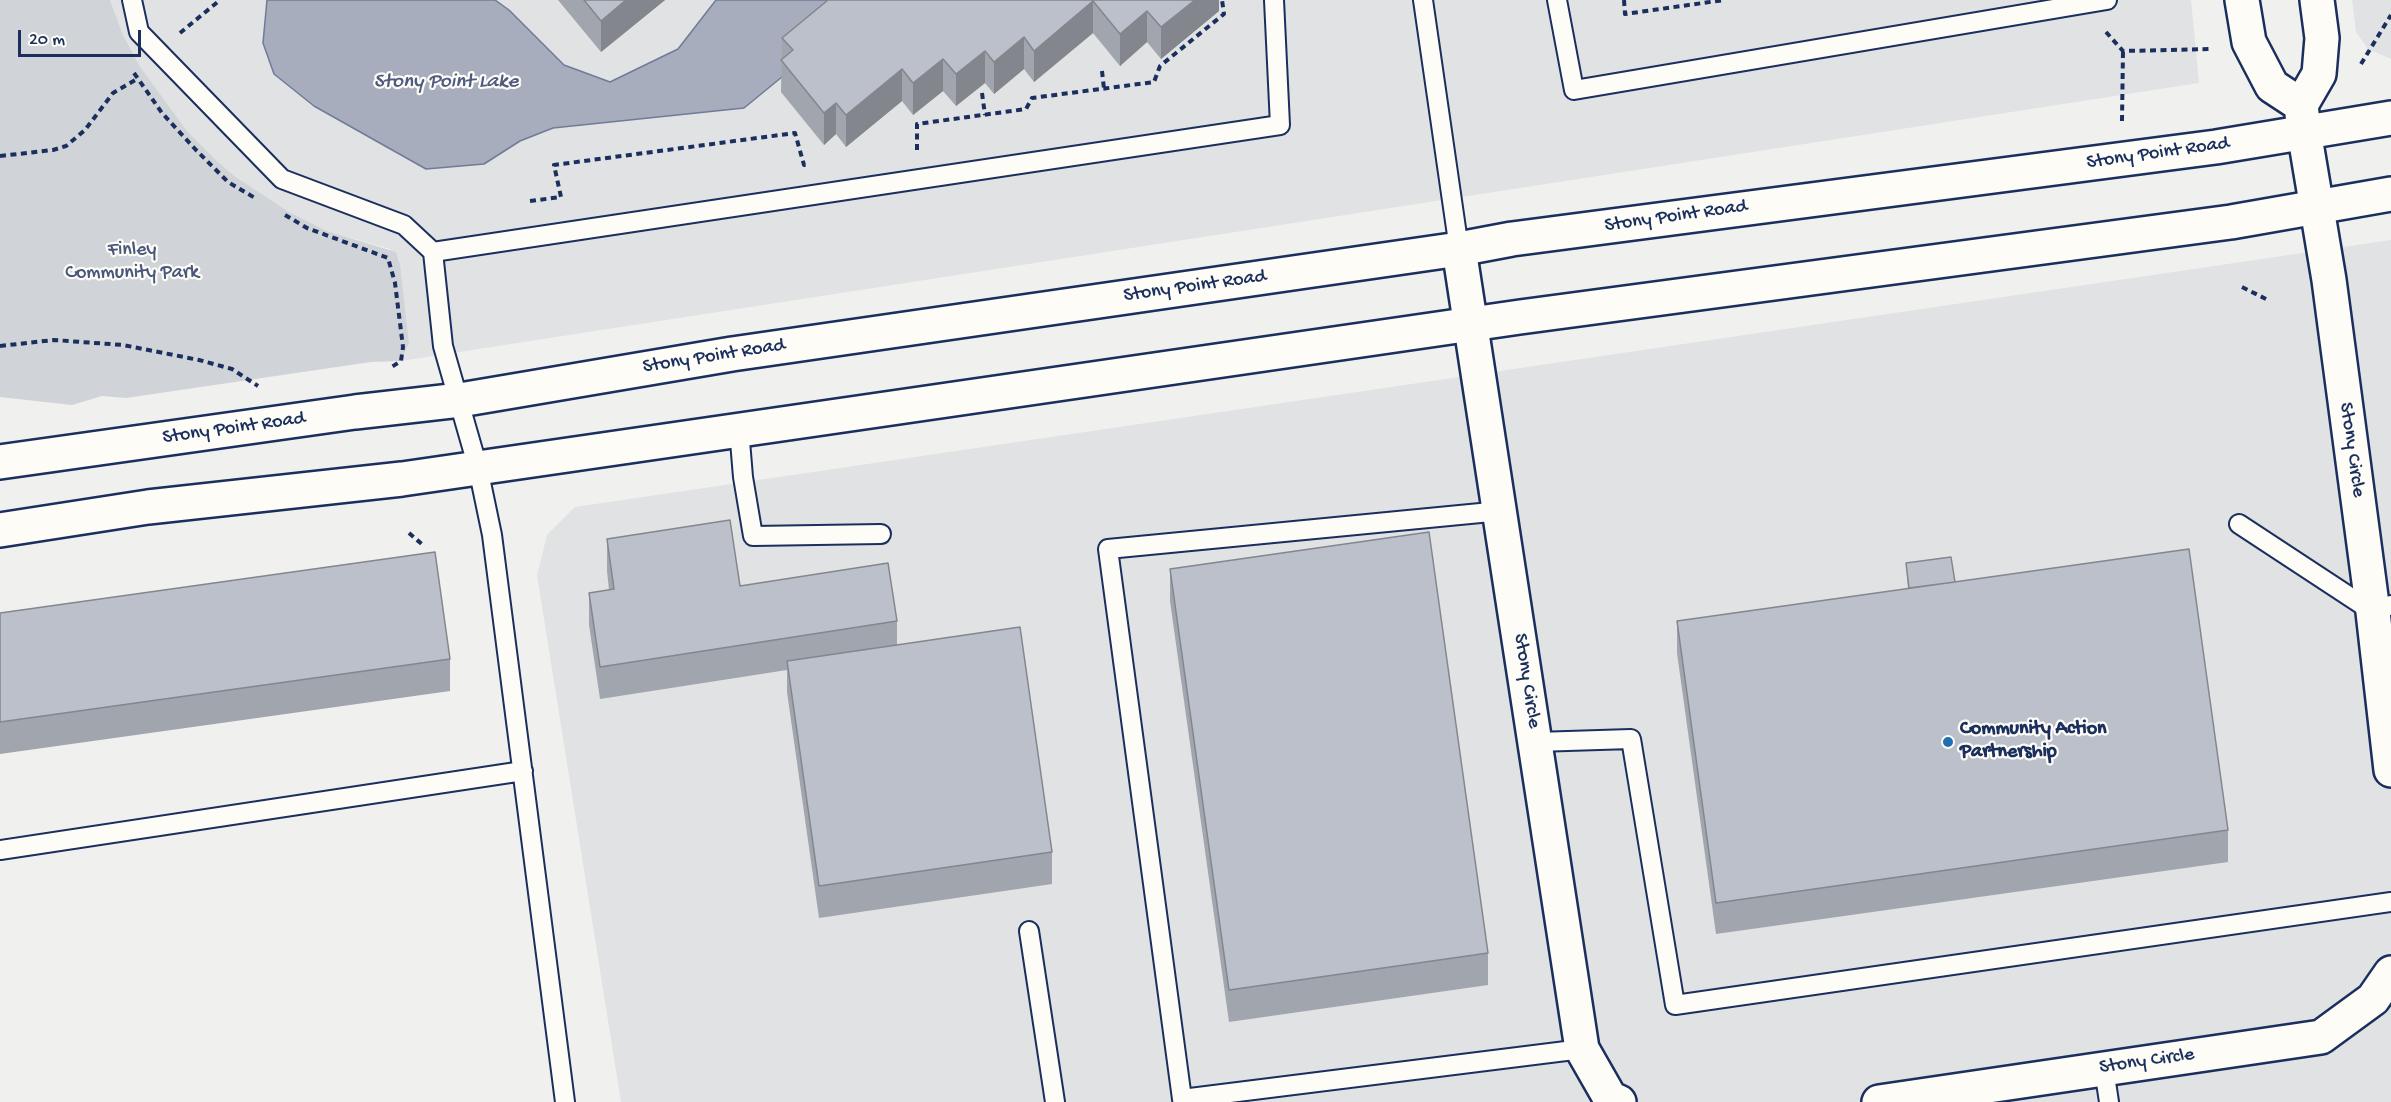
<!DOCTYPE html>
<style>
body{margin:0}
#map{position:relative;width:2391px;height:1102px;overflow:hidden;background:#f0f0ee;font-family:"Gochi Hand",sans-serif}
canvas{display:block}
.scale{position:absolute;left:18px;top:30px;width:123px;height:27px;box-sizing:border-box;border:3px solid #1b2f5e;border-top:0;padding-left:8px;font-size:18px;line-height:21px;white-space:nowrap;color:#1b2f5e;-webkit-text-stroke:4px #fdfcf7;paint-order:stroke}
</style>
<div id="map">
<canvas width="2391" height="1102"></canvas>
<div class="scale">20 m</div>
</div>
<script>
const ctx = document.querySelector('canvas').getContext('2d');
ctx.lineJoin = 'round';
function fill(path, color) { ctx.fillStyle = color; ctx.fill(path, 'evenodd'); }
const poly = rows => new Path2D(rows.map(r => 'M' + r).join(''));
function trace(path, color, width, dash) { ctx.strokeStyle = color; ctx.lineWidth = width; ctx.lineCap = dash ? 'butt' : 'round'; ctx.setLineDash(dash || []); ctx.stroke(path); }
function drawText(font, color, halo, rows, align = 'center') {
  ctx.font = font + ' "Gochi Hand",sans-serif'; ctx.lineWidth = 4.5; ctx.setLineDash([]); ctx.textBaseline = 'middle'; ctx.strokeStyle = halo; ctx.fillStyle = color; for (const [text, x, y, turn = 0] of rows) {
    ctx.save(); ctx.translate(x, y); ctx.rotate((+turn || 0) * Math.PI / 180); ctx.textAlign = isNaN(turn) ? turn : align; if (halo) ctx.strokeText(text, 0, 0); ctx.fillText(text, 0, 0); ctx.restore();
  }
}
fill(poly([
 [110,0,2191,0,2199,83,401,361,409,343,399,258,390,249,327,231,289,212,233,175,217,161,187,131,139,65,123,35],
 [2352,0,2391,0,2391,59,2368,49,2356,32],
 [2391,240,2391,1102,621,1102,537,575,547,535,575,507]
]), '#e0e2e3');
fill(poly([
 [0,0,110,0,123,35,139,65,187,131,217,161,233,175,289,212,327,231,396,252,400,264,409,343,401,361,371,362,126,398,102,396,72,405,0,397]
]), '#d0d3d8');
const water = poly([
 [267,0,495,0,509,10,564,65,610,82,678,49,716,0,876,0,744,108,553,128,520,141,484,164,426,169,314,106,274,74,263,43,267,0]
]);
fill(water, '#a7adbd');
trace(water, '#6f7b97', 1.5);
const service = poly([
 [132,0,139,32,282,179,404,225,433,252,443,346,478,468,492,535,565,1102],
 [1423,0,1459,249],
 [1557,0,1574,90,2107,0],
 [433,252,1280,125,1274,0],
 [739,429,743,477,753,536,881,534],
 [2239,524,2373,612,2391,605],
 [1536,742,1631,739,1675,1005,2391,902],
 [0,850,523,771],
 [1029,931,1055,1102],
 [2104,1069,2109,1102],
 [1182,1099,1108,549,1501,511],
 [1183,1102,1182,1099,1582,1049]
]);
const minor = poly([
 [2304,131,2329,280,2373,612,2391,770],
 [1459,249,1582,1049,1610,1098,1619,1102],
 [1879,1102,2321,1037,2373,999,2391,973]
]);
const tertiary = poly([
 [2242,0,2249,42,2272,86,2301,105],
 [2304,131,2301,105,2319,74,2322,38,2317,0]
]);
const secondary = poly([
 [0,462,355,412,460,400,732,354,1459,249,1512,239,2216,147,2391,118],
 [0,530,148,507,402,479,1520,317,2231,222,2391,194]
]);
trace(service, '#1b2f5e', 22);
trace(minor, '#1b2f5e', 38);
trace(tertiary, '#1b2f5e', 38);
trace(secondary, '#1b2f5e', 38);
trace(poly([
 [1624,0,1625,14,1724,0],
 [2106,32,2123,51,2213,49],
 [180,33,220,0],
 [2361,64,2391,15],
 [1102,71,1104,89],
 [134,73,162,113,196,150,228,182,255,198],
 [982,93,985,115],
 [2122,121,2123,51],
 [917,150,917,124,1026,109,1032,98,1154,82,1160,66,1224,14,1222,0],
 [0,156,53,150,66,146,85,130,113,93,137,79],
 [530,201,561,197,554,165,795,133,804,165,806,165],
 [285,215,307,228,388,258,395,283,403,347,401,361,390,368],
 [2242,287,2266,299],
 [0,346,54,340,123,345,199,360,232,369,258,386],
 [409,533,424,546]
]), '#1b2f5e', 4, [6, 4.5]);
trace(service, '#fdfcf7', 18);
trace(minor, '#fdfcf7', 33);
trace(tertiary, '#fdfcf7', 33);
trace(secondary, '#fdfcf7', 33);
fill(poly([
 [558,0,665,0,601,52],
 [828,0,1219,0,1219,11,1161,59,1147,42,1120,66,1093,33,1034,82,1024,69,994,94,985,83,956,106,943,91,913,115,902,101,846,147,836,134,824,145,781,92,782,38],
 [607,539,740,586,897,621,897,645,1052,852,1052,884,819,918,787,692,787,670,600,699,589,625,589,593,609,590,607,571],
 [1906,563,1955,582,2228,830,2228,862,1716,934,1677,653,1677,621,1908,589],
 [1170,569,1488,953,1488,985,1229,1022,1170,601],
 [0,613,450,659,450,691,0,754]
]), '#a1a5ae');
fill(poly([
 [626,0,665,0,601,52,601,21],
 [1195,0,1219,0,1219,11,1161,59,1161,27],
 [1093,1,1093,33,1034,82,1034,51],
 [1147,11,1147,42,1120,66,1120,34],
 [1024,37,1024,69,994,94,994,62],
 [985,51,985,83,956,106,956,74],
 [943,59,943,91,913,115,913,83],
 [902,69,902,101,846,147,846,115],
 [836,103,836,134,824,145,824,113]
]), '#83868d');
const building = poly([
 [584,0,626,0,601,21,584,0],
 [828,0,1195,0,1161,27,1147,11,1120,34,1093,1,1034,51,1024,37,994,62,985,51,956,74,943,59,913,83,902,69,846,115,836,103,824,113,781,60,793,50,782,38,828,0],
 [730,520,740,586,888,563,897,621,600,667,589,593,614,589,607,539,730,520],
 [1429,532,1488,953,1229,990,1170,569,1429,532],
 [2189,549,2228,830,1716,903,1677,621,2189,549],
 [435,552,450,659,0,722,0,613,435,552],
 [1951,557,1955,582,1909,588,1906,563,1951,557],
 [1020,627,1052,852,819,886,787,661,1020,627]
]);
fill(building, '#bbc0ca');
trace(building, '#83868d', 1.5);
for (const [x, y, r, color] of [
 [1948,742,6,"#1f6fb2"]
]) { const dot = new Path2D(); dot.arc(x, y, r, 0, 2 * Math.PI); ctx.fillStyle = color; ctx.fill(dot); trace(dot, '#fdfcf7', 2); }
drawText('20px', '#1b2f5e', '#fdfcf7', [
 ["Stony Point Road",2158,154,-8],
 ["Stony Point Road",1676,217,-8],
 ["Stony Point Road",1195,287,-8],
 ["Stony Point Road",714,357,-9],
 ["Stony Point Road",234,429,-8],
 ["Stony Circle",2351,450,82],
 ["Stony Circle",1526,681,81],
 ["Stony Circle",2147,1062,-8]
]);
drawText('20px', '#48587c', '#fdfcf7', [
 ["Finley",132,251],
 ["Community Park",132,274]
]);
drawText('bold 20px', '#1b2f5e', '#fdfcf7', [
 ["Community Action",1960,730],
 ["Partnership",1960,753]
], 'left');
drawText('italic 21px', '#4c5b7f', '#fdfcf7', [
 ["Stony Point Lake",446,83]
]);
</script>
